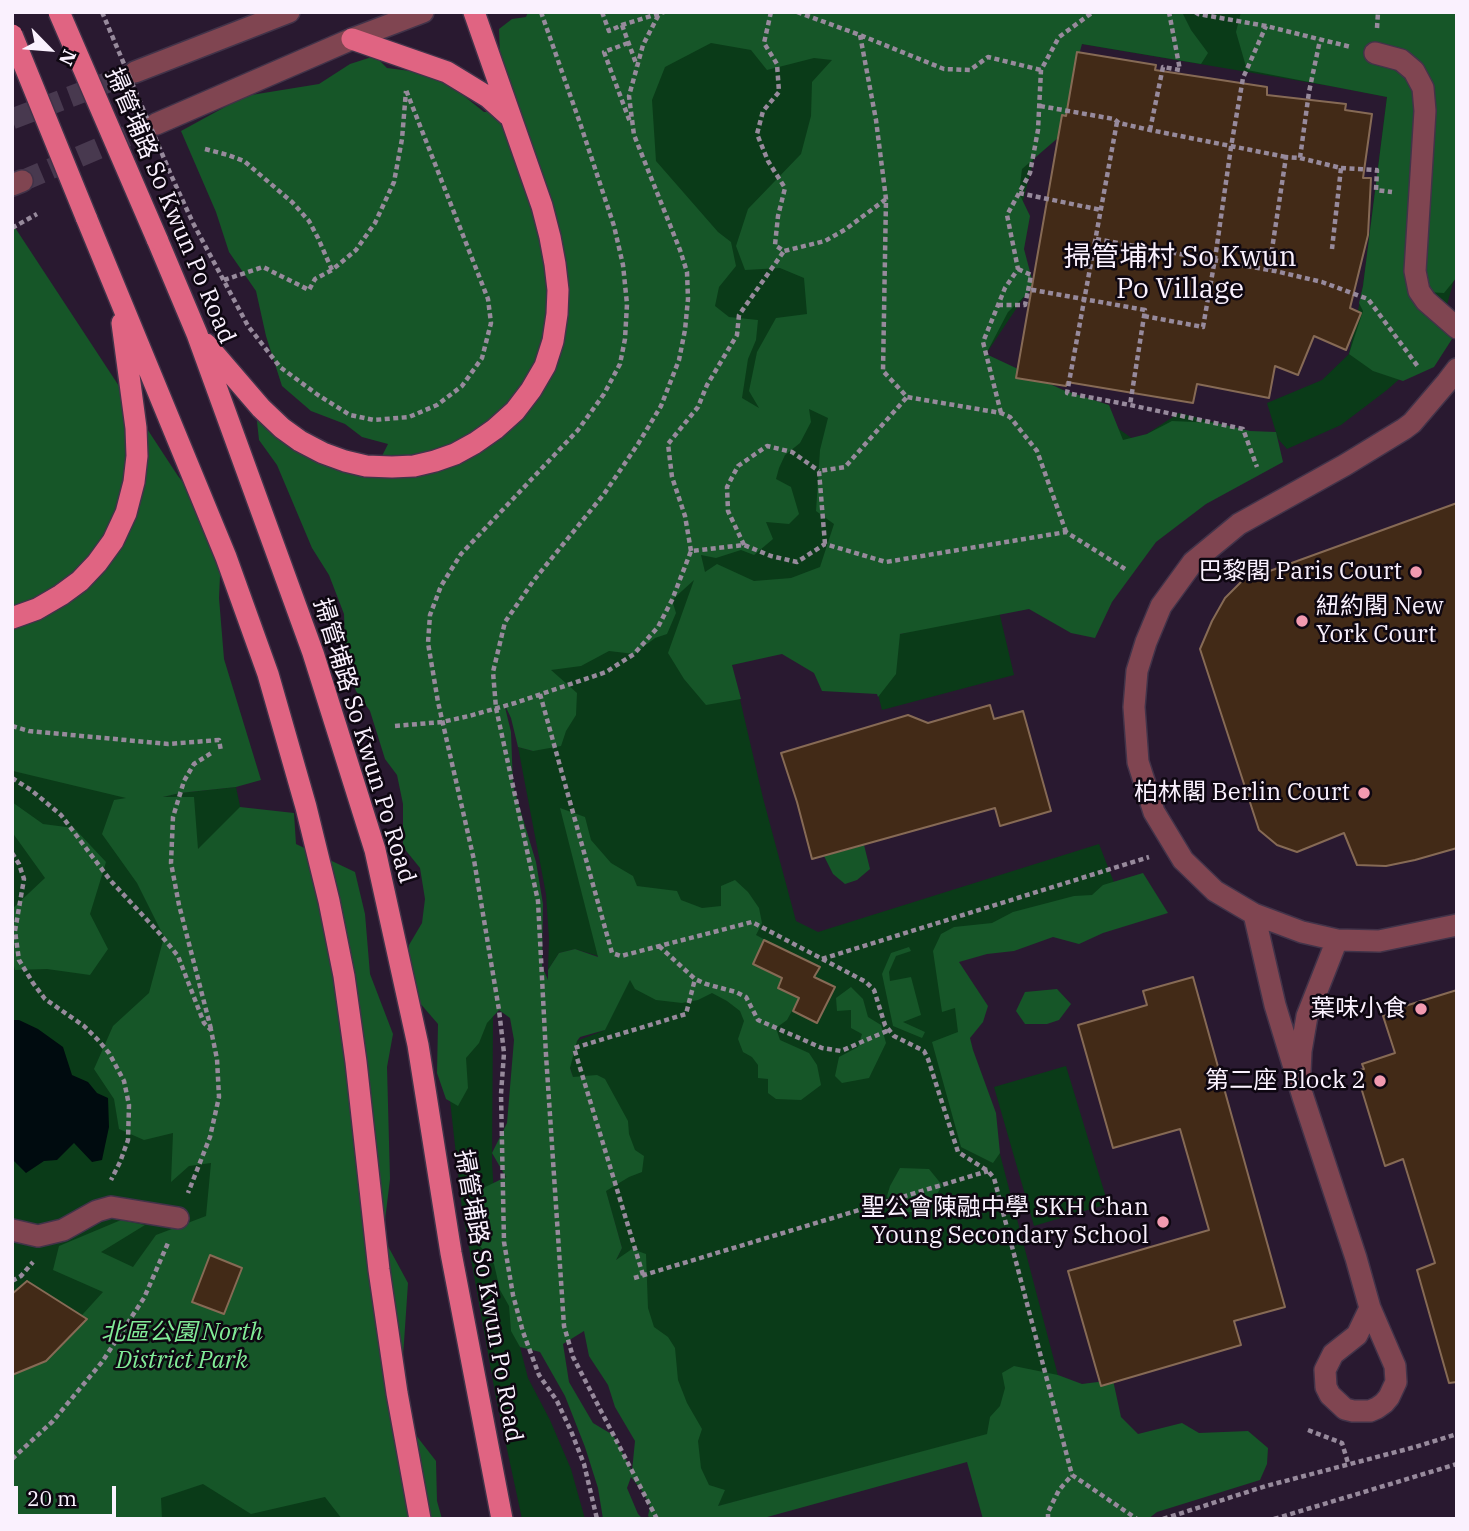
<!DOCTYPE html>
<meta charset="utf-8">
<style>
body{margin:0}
#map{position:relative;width:1469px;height:1531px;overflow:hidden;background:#291930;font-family:"IBM Plex Serif",serif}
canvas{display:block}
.frame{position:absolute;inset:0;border:14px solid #faf1fe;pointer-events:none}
.north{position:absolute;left:14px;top:14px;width:70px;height:70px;-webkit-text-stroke:5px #0e0711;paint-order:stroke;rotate:115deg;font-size:19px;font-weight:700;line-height:28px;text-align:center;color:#faf1fe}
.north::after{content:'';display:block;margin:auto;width:24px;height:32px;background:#faf1fe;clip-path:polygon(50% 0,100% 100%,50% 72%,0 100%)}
.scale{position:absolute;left:14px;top:1486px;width:102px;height:32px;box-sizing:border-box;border:4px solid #faf1fe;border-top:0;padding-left:9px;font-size:21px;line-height:24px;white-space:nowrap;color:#faf1fe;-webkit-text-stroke:5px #0e0711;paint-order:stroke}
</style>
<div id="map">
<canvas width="1469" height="1531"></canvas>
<div class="frame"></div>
<div class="north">N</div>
<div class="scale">20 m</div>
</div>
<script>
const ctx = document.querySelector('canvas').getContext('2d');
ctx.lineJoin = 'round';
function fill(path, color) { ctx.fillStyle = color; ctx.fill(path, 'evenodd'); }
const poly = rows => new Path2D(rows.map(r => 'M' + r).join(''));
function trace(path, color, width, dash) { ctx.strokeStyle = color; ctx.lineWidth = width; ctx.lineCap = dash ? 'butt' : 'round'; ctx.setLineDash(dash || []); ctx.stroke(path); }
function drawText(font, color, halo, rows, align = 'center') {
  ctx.font = font + ' "IBM Plex Serif","Noto Sans SC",serif'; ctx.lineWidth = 5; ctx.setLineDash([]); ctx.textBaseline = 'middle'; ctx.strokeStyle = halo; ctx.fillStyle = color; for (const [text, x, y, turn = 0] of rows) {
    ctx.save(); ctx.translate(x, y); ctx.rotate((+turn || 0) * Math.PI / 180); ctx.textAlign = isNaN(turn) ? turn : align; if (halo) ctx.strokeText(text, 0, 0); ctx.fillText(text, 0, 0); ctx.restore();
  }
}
fill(poly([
 [639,12,1456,12,1457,14,1457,269,1441,326,1420,361,1387,390,1341,425,1287,449,1278,439,1267,403,1322,380,1349,354,1363,286,1387,97,1342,88,1076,43,1039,138,1016,229,1028,291,982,360,1063,390,1136,441,1179,413,1217,423,1253,454,1019,596,732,665,763,798,796,921,818,932,1099,844,1115,885,1136,902,947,952,1082,1467,1012,1428,693,1513,615,1262,622,1248,564,1046,605,1030,598,956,575,949,559,953,548,970,549,939,546,894,518,747,533,751,513,721,506,708,503,696,502,674,507,648,636,462,659,424,683,373,692,338,657,166,639,93,652,39,628,23],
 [998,607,1014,675,882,710,865,644],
 [13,771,158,798,180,793,236,787,393,1519,12,1519],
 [493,1017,492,1162,496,1226,506,1293,528,1378,550,1420,571,1469,585,1519,522,1519,496,1398,462,1209,441,1019],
 [1066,1066,1108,1204,1034,1226,994,1087]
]), '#0a3b18');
fill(poly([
 [528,12,1182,12,1191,30,1208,53,1201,64,1082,44,1077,62,1083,82,1059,137,1022,169,1019,193,1030,216,1024,249,1034,287,1008,312,986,354,1063,390,1109,405,1123,440,1147,434,1172,421,1217,423,1250,431,1276,432,1283,462,1206,504,1156,542,1112,602,1095,638,1071,633,1029,609,900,634,896,674,878,697,877,694,822,691,814,673,782,654,732,665,741,699,706,705,684,679,668,653,694,580,672,600,676,613,667,634,655,638,634,654,609,651,581,666,551,670,577,693,576,715,566,731,561,746,533,751,518,747,511,718,504,703,511,732,513,786,536,862,543,904,542,966,548,980,548,970,559,953,575,949,598,957,560,808,585,817,591,840,611,863,633,876,637,886,677,891,681,900,702,908,721,906,721,886,735,880,748,892,759,908,762,923,756,935,769,942,753,964,774,974,789,964,778,988,799,998,787,1020,776,1028,780,1040,809,1053,817,1065,821,1085,801,1100,776,1099,768,1093,768,1079,758,1078,758,1065,752,1057,743,1052,738,1039,744,1021,740,1011,727,1001,712,993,698,1000,682,1003,656,1000,635,989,630,980,605,1030,580,1037,577,1041,570,1068,573,1077,597,1075,605,1079,628,1121,629,1134,635,1150,644,1156,642,1172,629,1177,606,1191,622,1248,616,1260,632,1249,646,1254,648,1308,654,1327,668,1337,675,1348,678,1380,687,1403,702,1429,698,1441,701,1468,709,1485,725,1490,718,1506,987,1434,990,1417,1000,1406,1005,1388,1002,1373,1014,1366,1058,1375,1082,1384,1113,1380,1121,1417,1138,1434,1182,1423,1199,1433,1248,1431,1268,1448,1267,1464,1260,1480,1157,1512,1148,1519,983,1519,967,1462,760,1519,651,1519,648,1516,650,1506,643,1492,631,1477,627,1488,638,1514,643,1519,603,1519,598,1488,585,1447,565,1396,540,1352,520,1347,511,1331,509,1306,500,1290,494,1264,473,1237,483,1188,506,1177,492,1153,507,1123,514,1040,510,1018,499,1010,487,1023,479,1043,466,1058,468,1088,458,1106,446,1099,437,1073,438,1024,419,1002,409,977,409,945,422,923,425,899,420,868,403,847,403,804,397,775,385,759,370,711,356,691,349,672,345,645,344,614,329,575,312,548,277,465,259,440,255,403,267,398,300,433,349,456,382,456,388,444,362,437,345,424,311,411,282,386,266,336,256,291,229,252,216,212,181,131,245,96,319,84,350,64,375,56,387,68,426,73,454,88,484,112,498,112,500,57,499,29,512,19,526,17],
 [711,43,751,50,767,70,814,58,832,60,812,82,811,116,801,154,748,209,736,246,745,270,780,268,804,278,807,314,776,318,757,352,749,391,759,408,742,398,748,359,756,340,758,320,729,317,715,306,719,287,736,266,731,242,718,232,656,161,652,100,665,67],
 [809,409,828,418,820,450,816,511,834,524,820,567,791,578,754,581,717,564,705,572,701,555,716,558,741,550,754,555,773,539,766,522,789,524,799,514,791,487,776,479,779,468,785,455,800,443,811,422],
 [584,1331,589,1356,608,1385,615,1407,635,1441,632,1471,613,1435,593,1423,569,1382,563,1344],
 [1241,12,1457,12,1457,277,1444,293,1427,292,1443,319,1452,339,1434,367,1403,381,1373,371,1349,354,1363,311,1359,303,1363,286,1387,97,1247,70,1236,32],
 [12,223,178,476,222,532,219,598,224,659,261,780,236,787,180,793,163,797,194,797,198,849,240,807,294,813,296,844,355,872,365,914,370,974,393,1034,387,1067,390,1179,383,1237,408,1283,403,1357,387,1398,436,1461,437,1501,442,1519,342,1519,325,1497,251,1514,203,1484,161,1498,162,1519,12,1519,12,1366,43,1358,103,1292,53,1270,59,1246,121,1220,145,1225,101,1252,133,1267,156,1235,206,1216,211,1163,189,1166,171,1182,173,1133,144,1140,119,1129,114,1099,94,1069,113,1026,149,993,164,937,137,883,102,834,114,800,126,798,13,771,12,772],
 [12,802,43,824,74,828,106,862,90,914,108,949,90,975,47,969,15,970,12,958,12,909,45,878,12,832],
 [864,845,870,869,857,880,845,884,833,874,824,856],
 [1143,873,1168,913,1103,933,1079,944,1053,937,1014,951,987,954,959,962,988,1006,983,1022,970,1038,973,1050,996,1113,1000,1153,993,1163,961,1147,932,1042,958,1032,955,1008,942,1012,933,951,941,934,954,927,992,923,1013,912,1074,896,1092,895,1103,885],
 [909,947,911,951,896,956,889,972,890,981,911,977,921,1015,903,1022,925,1032,922,1038,893,1026,882,974,891,953],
 [851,987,863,999,868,1017,881,1025,886,1043,869,1078,842,1083,835,1076,839,1057,858,1047,862,1034,851,1028,851,1010,837,1011,836,998],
 [1057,989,1071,1004,1059,1020,1047,1024,1025,1024,1016,1011,1025,992],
 [900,1168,929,1169,942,1185,936,1196,914,1212,894,1212,887,1196,890,1186]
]), '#165628');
fill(poly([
 [12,1020,19,1020,38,1029,63,1047,72,1075,88,1082,97,1093,108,1098,109,1127,102,1160,92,1162,74,1143,57,1160,44,1161,26,1173,12,1159]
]), '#000b0f');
const building = poly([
 [1077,52,1156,65,1155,70,1267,87,1267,95,1346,104,1345,110,1372,114,1363,178,1371,178,1368,235,1350,308,1361,313,1346,350,1314,336,1298,375,1275,366,1269,398,1197,384,1193,403,1067,382,1066,386,1016,378,1062,115,1066,116,1077,52],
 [1457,503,1457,848,1415,860,1386,866,1357,865,1344,833,1297,852,1277,845,1259,830,1200,649,1212,621,1225,598,1242,581,1457,503],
 [990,705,994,719,1023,711,1051,811,1000,826,995,808,812,859,797,802,781,753,908,715,928,723,990,705],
 [764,940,820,967,814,977,835,987,817,1023,793,1011,799,998,778,988,782,978,753,964,764,940],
 [1193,977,1285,1307,1234,1321,1241,1345,1101,1386,1068,1271,1209,1230,1180,1129,1113,1148,1078,1025,1147,1005,1143,991,1193,977],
 [1457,990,1457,1382,1449,1383,1417,1270,1435,1263,1403,1159,1385,1166,1356,1071,1364,1069,1362,1064,1395,1053,1383,1016,1394,1014,1392,1010,1457,990],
 [210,1255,242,1268,224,1314,192,1302,210,1255],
 [27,1281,87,1319,46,1361,12,1375,12,1294,27,1281]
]);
fill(building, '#422a17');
trace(building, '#866a55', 2);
trace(poly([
 [12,119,135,72],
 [22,181,156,124]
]), '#48394f', 21, [21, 10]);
const minor = poly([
 [1375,53,1401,60,1414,71,1423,88,1425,111,1415,271,1419,291,1426,301,1457,328],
 [135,72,289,12],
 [156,124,352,39,423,12],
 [12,185,22,181],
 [1457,369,1447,382,1412,423,1404,429,1345,465,1239,524,1193,562,1161,606,1146,642,1137,671,1134,707,1138,762,1154,812,1183,860,1215,891,1254,914,1302,932,1337,940,1379,941,1457,925],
 [1254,914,1275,1005,1303,1097,1356,1258,1370,1308,1395,1366,1396,1382,1389,1397,1384,1403,1377,1408,1370,1411,1353,1411,1345,1409,1330,1395,1326,1387,1325,1370,1333,1354,1357,1335,1370,1308],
 [1300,1072,1301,1051,1307,1016,1337,940],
 [12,1230,38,1236,63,1230,97,1211,111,1207,178,1218]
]);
const major = poly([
 [352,39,447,72,488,97,508,115],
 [86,217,226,557,268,674,306,807,329,901,344,976,356,1062,379,1270,397,1393,420,1519],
 [157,239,197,334,313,653,375,850,418,1045,451,1253,502,1519],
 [206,344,261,408,282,428,300,441,323,453,345,461,366,466,392,467,414,466,435,461,455,454,475,443,495,429,515,411,531,390,545,366,553,341,557,314,558,290,555,264,550,237,542,206,474,12],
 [12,618,37,609,61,595,80,581,97,563,113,541,126,513,134,482,137,456,136,428,122,323]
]);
trace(minor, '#423349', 24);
trace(major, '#423349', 24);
trace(poly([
 [541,12,581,126,614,226,623,265,627,304,625,339,620,364,604,394,578,430,461,554,441,586,430,615,428,643,438,702,474,860,499,1010,504,1053,501,1094,504,1242,513,1295,523,1332,539,1375,557,1401,571,1431,584,1464,597,1519],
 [602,12,609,31,622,25,664,12],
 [771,12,764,43,777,64,779,92,763,111,757,134,768,161,785,188,778,216,775,245,784,251,825,241,846,229,886,199],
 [797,12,860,35,944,69,970,70,988,57,1041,70],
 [1195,12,1198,14,1266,26,1351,47],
 [622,25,637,66],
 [1377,28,1378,12],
 [860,35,876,120,886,199,883,371,907,397,1001,413,1010,417,1037,451,1066,532],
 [628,43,604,52,630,122],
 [1040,106,1114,119,1119,123,1150,130,1286,157],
 [1117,122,1067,393,1130,405,1243,429,1257,467],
 [1150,130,1163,67,1180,70,1169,12],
 [205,149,228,155,244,161,292,202,309,221,318,238,332,270,356,250,375,223,394,182,402,139,406,91],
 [1300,158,1341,168,1332,249],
 [1341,168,1377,170,1376,190,1392,192],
 [1019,193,1101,210],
 [193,223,248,326,280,367,318,395,350,415,374,420,409,417,437,405,462,386,482,358,491,323,488,299,406,90],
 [12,228,37,214],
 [1096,239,1275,271,1322,282,1368,299,1419,368],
 [1018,269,1031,275,1028,291,1033,290,1145,310,1130,405],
 [1269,269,1286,157,1300,158,1309,92,1320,40],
 [224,280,263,267,309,290,315,279,332,270],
 [998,305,1025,305,1028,291],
 [1144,316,1203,327,1215,259,1231,147,1243,78,1266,26],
 [1001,413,983,342,1005,288,1018,269,1007,215,1030,173,1038,130,1041,70,1059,37,1093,12],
 [825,544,819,471,845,467,907,397],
 [744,545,728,511,727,487,738,466,767,446,792,452,819,471],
 [691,551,685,516,672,477,668,444,698,407,707,385,737,335,739,315,784,251],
 [540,694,612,953,621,956,752,922,866,982,874,990,885,1025,894,1036,924,1051,928,1059,958,1152,988,1171,994,1178,1072,1475,1137,1519],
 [12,726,29,731,168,744,219,740,221,751],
 [395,726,442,722,469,716,515,703,606,672,634,654,658,627,672,600,691,551,744,545,771,556,797,562,825,544,886,562,1066,532,1125,569],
 [12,778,31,790,61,815,110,880,160,934,178,956,204,1023,211,1030,217,1059,219,1097,210,1137,188,1193],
 [12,853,19,864,24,879,15,931,19,960,33,983,45,999,84,1026,98,1040,109,1053,124,1081,129,1105,128,1140,120,1162,111,1180],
 [659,946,695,979,706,984,736,992,746,997,758,1020,822,1048,841,1051,889,1030],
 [822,959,1149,857],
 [211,1029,179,905,171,863,173,817,184,781,194,764,213,752],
 [643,1275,574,1048,686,1014,695,979],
 [634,1278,988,1171],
 [12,1281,21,1276,33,1262],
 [1308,1430,1342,1443,1348,1463],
 [12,1459,53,1421,102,1362,144,1298,168,1243],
 [657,1519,573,1357,564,1326,546,1055,538,901,496,708,493,672,505,622,534,580,604,494,638,444,661,406,679,360,685,330,688,299,687,272,680,250,634,135,629,96,643,45,660,12],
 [1048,1519,1048,1512,1059,1490,1072,1475],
 [1163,1519,1266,1486,1415,1447,1457,1434],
 [1274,1519,1457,1464]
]), '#978a9c', 4.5, [5, 3.5]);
trace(minor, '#804551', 21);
trace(major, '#e06482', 21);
const majorBridge = poly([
 [59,12,157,239],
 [12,35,86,217]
]);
trace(majorBridge, '#423349', 24, []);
trace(poly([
 [102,12,171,175,193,223]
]), '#978a9c', 4.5, [5, 3.5]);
trace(majorBridge, '#e06482', 21);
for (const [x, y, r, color] of [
 [1416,572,7,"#f29ab0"],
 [1302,621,7,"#f29ab0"],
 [1364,793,7,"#f29ab0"],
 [1421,1009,7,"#f29ab0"],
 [1380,1081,7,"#f29ab0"],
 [1163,1222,7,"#f29ab0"]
]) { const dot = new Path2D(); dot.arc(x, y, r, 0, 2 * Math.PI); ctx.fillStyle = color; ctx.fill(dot); trace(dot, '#0e0711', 2.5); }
drawText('24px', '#faf1fe', '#0e0711', [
 ["掃管埔路 So Kwun Po Road",170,206,67],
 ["掃管埔路 So Kwun Po Road",364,741,73],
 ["掃管埔路 So Kwun Po Road",488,1296,80]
]);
drawText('24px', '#faf1fe', '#0e0711', [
 ["巴黎閣 Paris Court",1402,572],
 ["紐約閣 New",1316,607,"left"],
 ["York Court",1316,635,"left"],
 ["柏林閣 Berlin Court",1350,793],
 ["葉味小食",1407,1009],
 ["第二座 Block 2",1366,1081],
 ["聖公會陳融中學 SKH Chan",1149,1208],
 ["Young Secondary School",1149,1236]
], 'right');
drawText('italic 24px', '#81eb97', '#0e0711', [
 ["北區公園 North",182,1333],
 ["District Park",182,1361]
]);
drawText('28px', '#faf1fe', '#0e0711', [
 ["掃管埔村 So Kwun",1180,258],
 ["Po Village",1180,290]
]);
</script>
